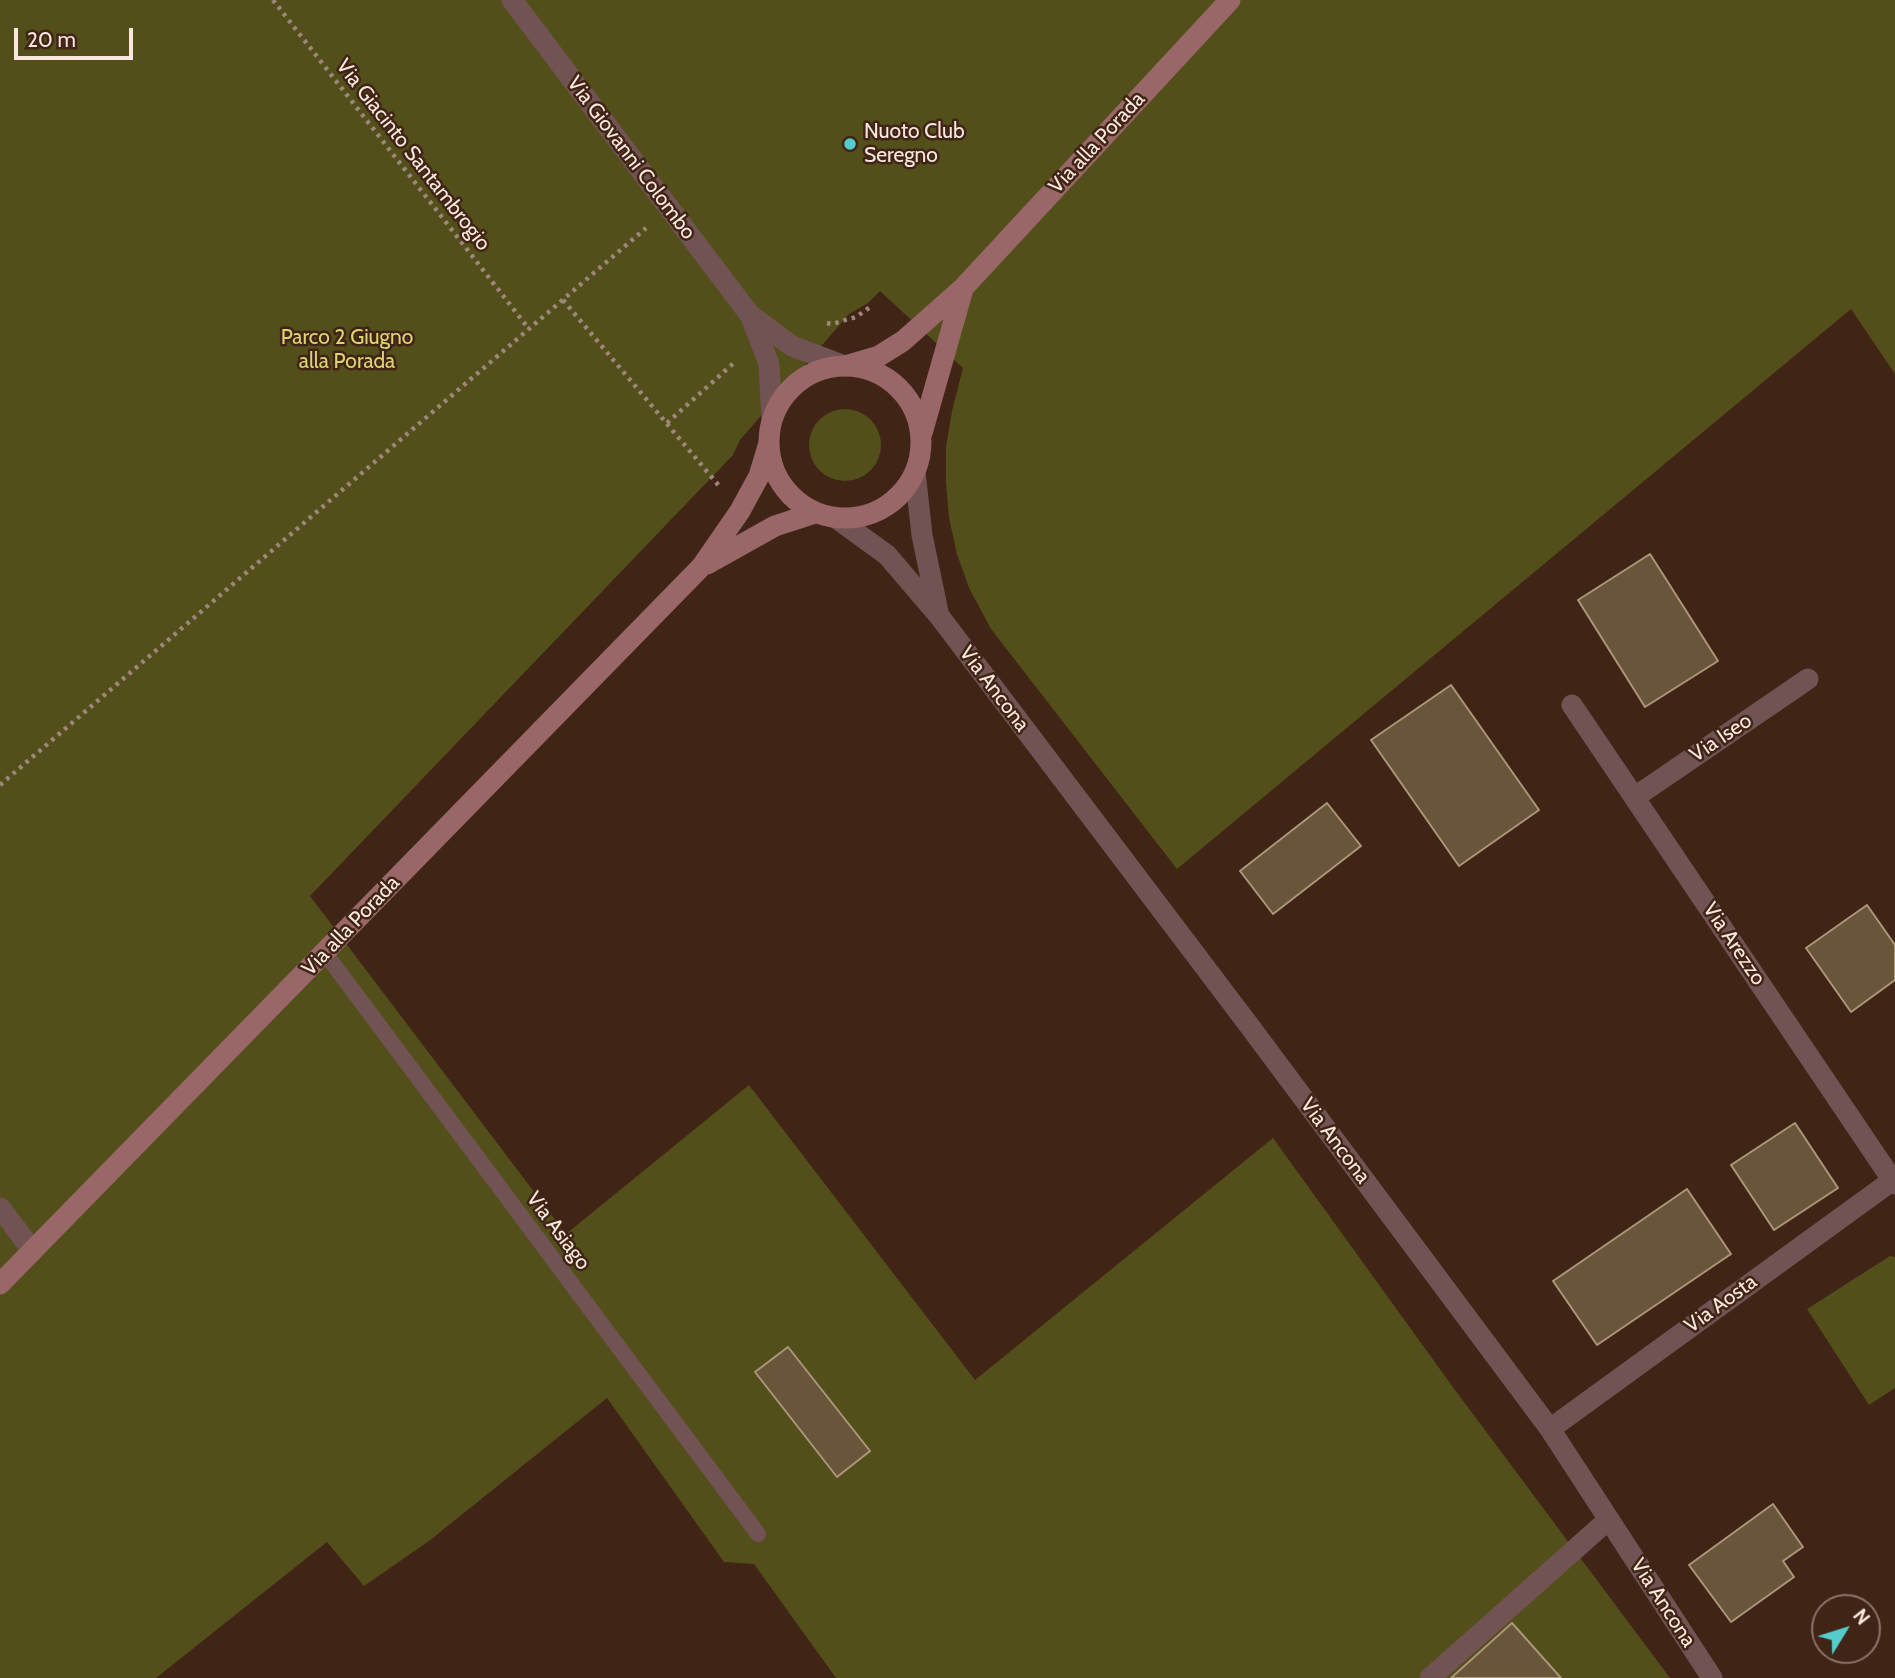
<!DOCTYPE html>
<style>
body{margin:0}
#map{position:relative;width:1895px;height:1678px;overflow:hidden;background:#402416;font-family:Cabin,sans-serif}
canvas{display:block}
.north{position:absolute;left:1811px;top:1594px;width:70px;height:70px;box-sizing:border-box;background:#402416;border:2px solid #8a7266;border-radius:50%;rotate:52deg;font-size:19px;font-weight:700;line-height:28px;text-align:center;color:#fae7de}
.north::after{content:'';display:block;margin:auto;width:24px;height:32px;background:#53cdcb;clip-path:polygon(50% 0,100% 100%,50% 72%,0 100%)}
.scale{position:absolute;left:14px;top:28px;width:119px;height:32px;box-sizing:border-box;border:4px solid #fae7de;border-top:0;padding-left:9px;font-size:21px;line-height:24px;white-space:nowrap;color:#fae7de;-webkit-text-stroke:5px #402416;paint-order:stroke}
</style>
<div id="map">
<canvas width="1895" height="1678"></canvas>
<div class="north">N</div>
<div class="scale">20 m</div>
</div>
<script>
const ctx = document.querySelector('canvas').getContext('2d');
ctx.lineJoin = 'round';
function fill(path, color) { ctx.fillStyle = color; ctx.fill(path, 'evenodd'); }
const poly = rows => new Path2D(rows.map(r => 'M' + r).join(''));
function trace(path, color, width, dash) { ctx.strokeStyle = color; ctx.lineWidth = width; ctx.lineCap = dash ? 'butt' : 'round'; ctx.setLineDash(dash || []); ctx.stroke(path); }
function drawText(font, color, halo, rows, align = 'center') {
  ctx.font = font + ' Cabin,sans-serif'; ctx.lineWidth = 5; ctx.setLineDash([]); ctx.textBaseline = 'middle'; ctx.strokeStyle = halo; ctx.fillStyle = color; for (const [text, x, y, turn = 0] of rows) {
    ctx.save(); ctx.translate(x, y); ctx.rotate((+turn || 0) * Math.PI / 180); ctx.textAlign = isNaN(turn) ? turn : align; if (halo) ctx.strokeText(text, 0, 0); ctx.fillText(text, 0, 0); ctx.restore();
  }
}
fill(poly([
 [0,0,1895,0,1895,374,1851,309,1177,869,991,629,969,588,957,554,949,518,946,482,946,447,952,411,963,368,880,291,868,303,849,314,740,440,733,455,310,896,566,1234,749,1085,975,1380,1273,1138,1455,1390,1670,1678,836,1678,754,1564,724,1562,607,1398,429,1541,364,1586,327,1542,156,1678,0,1678],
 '809 445a36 36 0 1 1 72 0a36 36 0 1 1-72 0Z',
 [1890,1256,1895,1257,1895,1388,1869,1405,1807,1309]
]), '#534f1a');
const building = poly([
 [1650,554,1718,661,1645,707,1578,600,1650,554],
 [1451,685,1539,810,1459,866,1371,740,1451,685],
 [1327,803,1361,846,1273,914,1240,871,1327,803],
 [1867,905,1895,945,1895,980,1851,1012,1806,948,1867,905],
 [1795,1123,1838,1188,1774,1230,1731,1165,1795,1123],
 [1687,1189,1731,1254,1597,1345,1553,1281,1687,1189],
 [788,1347,870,1451,837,1477,755,1372,788,1347],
 [1773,1504,1803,1547,1783,1561,1794,1577,1731,1622,1689,1565,1773,1504],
 [1512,1623,1561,1678,1451,1678,1512,1623]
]);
fill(building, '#68553a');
trace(building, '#ab9679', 2);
trace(poly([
 [273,0,529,329],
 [563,300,720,487],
 [827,323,832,324,856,317,873,305],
 [667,423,736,361],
 [0,785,646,228]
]), '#9d867a', 4.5, [3.5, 5]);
trace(poly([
 [325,953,758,1534]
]), '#725353', 16);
trace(poly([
 [512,0,750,315,792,346,845,366],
 [751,317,769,364,772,419],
 [915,472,922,535,938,612],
 [836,518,887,555,940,617,1248,1024,1550,1429,1712,1678],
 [1572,705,1895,1184],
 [1635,797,1808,679],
 [0,1208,33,1251],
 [1550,1429,1893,1180],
 [1430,1678,1608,1520]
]), '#725353', 21);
trace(poly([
 '769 442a76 76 0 1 1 152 0a76 76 0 1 1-152 0Z',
 [845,366,879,356,903,341,964,287,1230,0],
 [922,433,963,289],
 [707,564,775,526,815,513],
 [0,1284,702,566,740,511,759,476,769,443]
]), '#996768', 21);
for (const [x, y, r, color] of [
 [850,144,7,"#53cdcb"]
]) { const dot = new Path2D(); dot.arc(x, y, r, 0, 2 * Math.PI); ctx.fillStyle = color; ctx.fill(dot); trace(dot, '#402416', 2.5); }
drawText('21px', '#fae7de', '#402416', [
 ["Nuoto Club",864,132],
 ["Seregno",864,156]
], 'left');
drawText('21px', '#fae7de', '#402416', [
 ["Via alla Porada",1097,143,-47],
 ["Via Giacinto Santambrogio",413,155,52],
 ["Via Giovanni Colombo",631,158,53],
 ["Via Ancona",994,689,53],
 ["Via Iseo",1721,738,-34],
 ["Via alla Porada",351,926,-46],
 ["Via Arezzo",1734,944,56],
 ["Via Ancona",1335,1141,53],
 ["Via Asiago",558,1231,53],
 ["Via Aosta",1721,1304,-36],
 ["Via Ancona",1663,1603,57]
]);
drawText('21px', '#dbd570', '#402416', [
 ["Parco 2 Giugno",347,338],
 ["alla Porada",347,362]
]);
</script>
